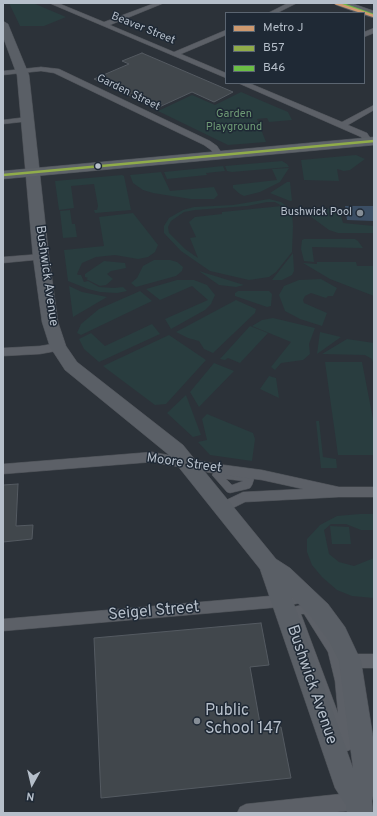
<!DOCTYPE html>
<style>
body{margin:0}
#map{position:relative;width:377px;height:816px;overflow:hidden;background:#2c3239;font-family:Overpass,sans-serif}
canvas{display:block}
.frame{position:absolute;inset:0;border:4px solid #b6bfca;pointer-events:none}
.legend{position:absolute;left:225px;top:12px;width:140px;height:72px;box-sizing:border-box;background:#1f2935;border:1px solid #5b6571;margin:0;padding:5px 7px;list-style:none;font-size:12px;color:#b6bfca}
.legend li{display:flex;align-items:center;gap:8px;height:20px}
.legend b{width:20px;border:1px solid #5b6571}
.north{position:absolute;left:12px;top:764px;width:40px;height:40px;-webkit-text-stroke:3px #1f2935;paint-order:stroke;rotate:188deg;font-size:11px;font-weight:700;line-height:16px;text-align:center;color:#b6bfca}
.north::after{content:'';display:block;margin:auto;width:14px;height:18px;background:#b6bfca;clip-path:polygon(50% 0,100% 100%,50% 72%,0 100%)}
</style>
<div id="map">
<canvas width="377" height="816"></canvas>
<div class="frame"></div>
<ul class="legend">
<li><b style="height:5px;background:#cd996f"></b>Metro J</li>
<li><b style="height:5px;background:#90ac4a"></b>B57</li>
<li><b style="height:5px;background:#6cbe45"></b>B46</li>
</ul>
<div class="north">N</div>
</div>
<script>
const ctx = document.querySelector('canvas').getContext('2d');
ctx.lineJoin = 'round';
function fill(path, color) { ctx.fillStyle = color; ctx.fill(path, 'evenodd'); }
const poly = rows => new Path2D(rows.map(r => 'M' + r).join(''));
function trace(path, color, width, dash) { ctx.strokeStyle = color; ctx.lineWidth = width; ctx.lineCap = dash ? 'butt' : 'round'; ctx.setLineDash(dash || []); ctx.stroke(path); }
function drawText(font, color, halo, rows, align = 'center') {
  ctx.font = font + ' Overpass,sans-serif'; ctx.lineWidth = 3; ctx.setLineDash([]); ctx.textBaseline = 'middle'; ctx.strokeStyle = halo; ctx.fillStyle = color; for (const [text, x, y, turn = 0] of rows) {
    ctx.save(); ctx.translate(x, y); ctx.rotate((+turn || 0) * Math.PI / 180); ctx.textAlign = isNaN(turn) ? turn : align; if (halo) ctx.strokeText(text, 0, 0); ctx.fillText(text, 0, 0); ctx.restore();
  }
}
fill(poly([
 [9,3,33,3,66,17,44,26,20,26],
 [241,92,288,112,292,120,269,122,267,118,257,119,266,142,228,145,158,111,192,95,215,105],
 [356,155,365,159,350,170,344,171,337,169,339,181,304,180,301,160],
 [282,161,287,164,289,167,232,172,227,171,225,166],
 [223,166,225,171,206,173,207,175,167,179,164,172],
 [289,168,280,182,260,192,244,196,240,194,233,188,233,185,277,180,272,169],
 [161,172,170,191,214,187,218,195,214,199,191,199,153,193,143,190,133,183,130,175],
 [122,175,124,176,131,210,95,213,94,210,97,210,98,206,94,184,71,186,74,208,59,210,55,181],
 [287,182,290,182,292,201,290,201,270,193],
 [269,199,281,202,289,208,292,213,293,226,292,252,276,272,269,277,249,280,210,271,181,251,164,233,164,226,169,218,183,210,194,207,233,205],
 [267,202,275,202,282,206,222,212,222,214,195,217,189,222,196,237,190,238,198,258,185,249,169,233,168,227,171,221,184,212,195,210,247,206],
 [308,208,339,209,343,223,374,226,374,233,338,233,329,230,310,216],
 [70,210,72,224,75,224,77,237,63,238,60,211],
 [133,213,158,245,155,252,148,257,138,259,115,255,96,257,82,263,77,274,78,275,81,275,84,282,88,281,99,287,114,288,123,287,127,291,117,293,100,292,88,289,68,281,64,250,104,246,99,217],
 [304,239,355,239,358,241,363,248,312,247,314,262,304,261,301,249,302,240],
 [293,253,294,271,292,275,282,280,272,280],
 [154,260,170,260,177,262,183,267,182,271,176,276,136,287,131,283,137,278,143,266],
 [104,261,125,263,126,268,111,271,107,274,113,279,106,285,100,286,86,279,88,278,85,277,85,274],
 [317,262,356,262,357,266,374,266,374,296,330,279,303,263,317,264],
 [199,271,244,285,236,287,219,285],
 [321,279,337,288,333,296,328,296,326,298,311,293,305,296,303,300,304,303,327,313,322,326,300,319,285,311,279,295,284,286,299,280],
 [177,280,194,280,207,285,215,295,211,304,205,310,171,329,165,319,208,300,192,286,160,300,146,289],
 [69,286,82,292,107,297,73,317],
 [140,291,152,301,81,335,77,333,81,324,99,309],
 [238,291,269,291,272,294,271,306,267,307,235,296,235,293],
 [236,300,256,309,255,313,213,353,204,349,199,341,188,338,176,332],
 [273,318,315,328,309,344,310,354,303,360,281,363,275,370,271,367,291,342,252,326,262,320],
 [152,324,160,334,99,362,84,349,79,339,91,333,105,346],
 [250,326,268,333,240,363,228,358,225,360,220,359],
 [320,332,341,337,317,354],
 [169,335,206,360,166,404,155,405,103,366],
 [347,339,374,343,374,366,372,359,365,355,322,354],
 [325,362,362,362,374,424,374,455,338,455],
 [214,363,234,371,199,407,190,392],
 [269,376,276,378,279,398,260,389],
 [186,395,201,435,193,437,167,413],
 [207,414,253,433,255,439,252,461,210,455,198,442,207,440,202,419],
 [316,421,319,421,323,457,336,459,337,468,321,468],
 [360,514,374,514,374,530,361,530,346,524,331,524,324,530,329,554,339,562,354,566,374,558,374,598,352,596,337,590,322,577,312,565,307,552,307,539,320,525,337,516],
 [330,526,349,527,351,544,332,544]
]), '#293d3f');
fill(poly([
 [345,206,374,206,374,221,347,220]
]), '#3b4e64');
const building = poly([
 [142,53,233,92,214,102,192,92,157,108,94,79,129,64,122,61,142,53],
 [18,484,16,526,33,525,32,539,3,542,3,485,18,484],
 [261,623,269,665,250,667,261,729,281,727,291,778,101,798,94,638,261,623]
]);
fill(building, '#41474c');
trace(building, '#545a61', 1);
const pedestrian = poly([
 [218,470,250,475,254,479,252,485,250,488,247,489,230,493,227,492,212,475,215,471,218,470],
 [226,479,243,481,232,485,226,479],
 [307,604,311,606,337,647,347,681,354,745,352,749,345,752,341,750,339,746,289,613,292,607,307,604],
 [301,614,304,614,328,652,335,681,338,713,301,614]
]);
const minor = poly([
 [49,3,58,3,104,22,155,3,164,3,110,25,174,52,226,30,226,35,181,54,226,73,226,78,49,3],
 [288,3,297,3,277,13,268,13,288,3],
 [374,28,374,33,364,37,364,32,374,28],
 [41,67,59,69,210,141,217,146,223,155,219,158,216,157,211,150,204,145,54,73,41,71,3,75,3,71,41,67],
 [238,83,249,83,342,122,374,105,374,110,348,125,367,133,373,142,372,144,366,144,361,137,238,83],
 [27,117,31,119,30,121,3,124,3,120,27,117],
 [41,254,46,257,45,259,3,263,3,257,41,254],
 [58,343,62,344,64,347,62,350,40,354,3,356,3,348,40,346,58,343],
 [152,452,217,464,262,470,339,487,374,487,374,497,339,497,245,502,223,513,218,512,216,508,218,504,243,492,303,489,262,480,217,474,152,462,3,474,3,464,152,452],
 [305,591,310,593,312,597,310,601,281,607,3,631,3,619,281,595,305,591],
 [350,654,374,654,374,668,350,668,345,666,342,661,345,656,350,654],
 [359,792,365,795,368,801,365,807,359,810,327,813,237,813,240,807,246,804,359,792]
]);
const secondary = poly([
 [3,21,8,24,29,75,49,257,58,322,66,346,77,362,183,445,276,559,290,568,328,604,345,627,361,661,374,743,374,792,372,801,373,813,347,813,346,805,335,788,260,569,169,455,65,370,50,347,42,322,33,257,17,75,3,37,3,21],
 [291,596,312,618,329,641,339,661,353,768,291,596]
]);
const primary = poly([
 [334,3,351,3,374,11,374,18,364,15,364,13,358,13,336,5,334,3],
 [374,137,374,145,3,179,3,171,374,137]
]);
trace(pedestrian, '#4a4e54', 1);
trace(minor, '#4a4e54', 1);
trace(secondary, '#4a4e54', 1);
trace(primary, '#4a4f56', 1);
fill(pedestrian, '#5c6067');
fill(minor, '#5c6067');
fill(secondary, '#5a5f66');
fill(primary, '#5e6369');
trace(poly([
 [3,175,374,141]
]), '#90ac4a', 2.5);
trace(poly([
 [340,3,374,15]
]), '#6cbe45', 2);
trace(poly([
 [335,3,374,16]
]), '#cd996f', 2.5);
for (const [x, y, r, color] of [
 [98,166,3.5,"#b6bfca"],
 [360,213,4,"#868e97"],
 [197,721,4,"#868e97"]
]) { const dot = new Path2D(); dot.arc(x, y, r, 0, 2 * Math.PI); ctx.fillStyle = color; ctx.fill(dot); trace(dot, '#1f2935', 1.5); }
drawText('11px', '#b6bfca', '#1f2935', [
 ["Beaver Street",143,29,22],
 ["Garden Street",128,93,26]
]);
drawText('11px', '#6e9a75', '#1f2935', [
 ["Garden",234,115],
 ["Playground",234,128]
]);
drawText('11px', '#b6bfca', '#1f2935', [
 ["Bushwick Pool",352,213]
], 'right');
drawText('13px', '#b6bfca', '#1f2935', [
 ["Bushwick Avenue",46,276,82],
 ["Moore Street",184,464,8]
]);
drawText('16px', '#b6bfca', '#1f2935', [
 ["Seigel Street",154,612,-5],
 ["Bushwick Avenue",311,685,71]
]);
drawText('16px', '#b6bfca', '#1f2935', [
 ["Public",205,712],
 ["School 147",205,730]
], 'left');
</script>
